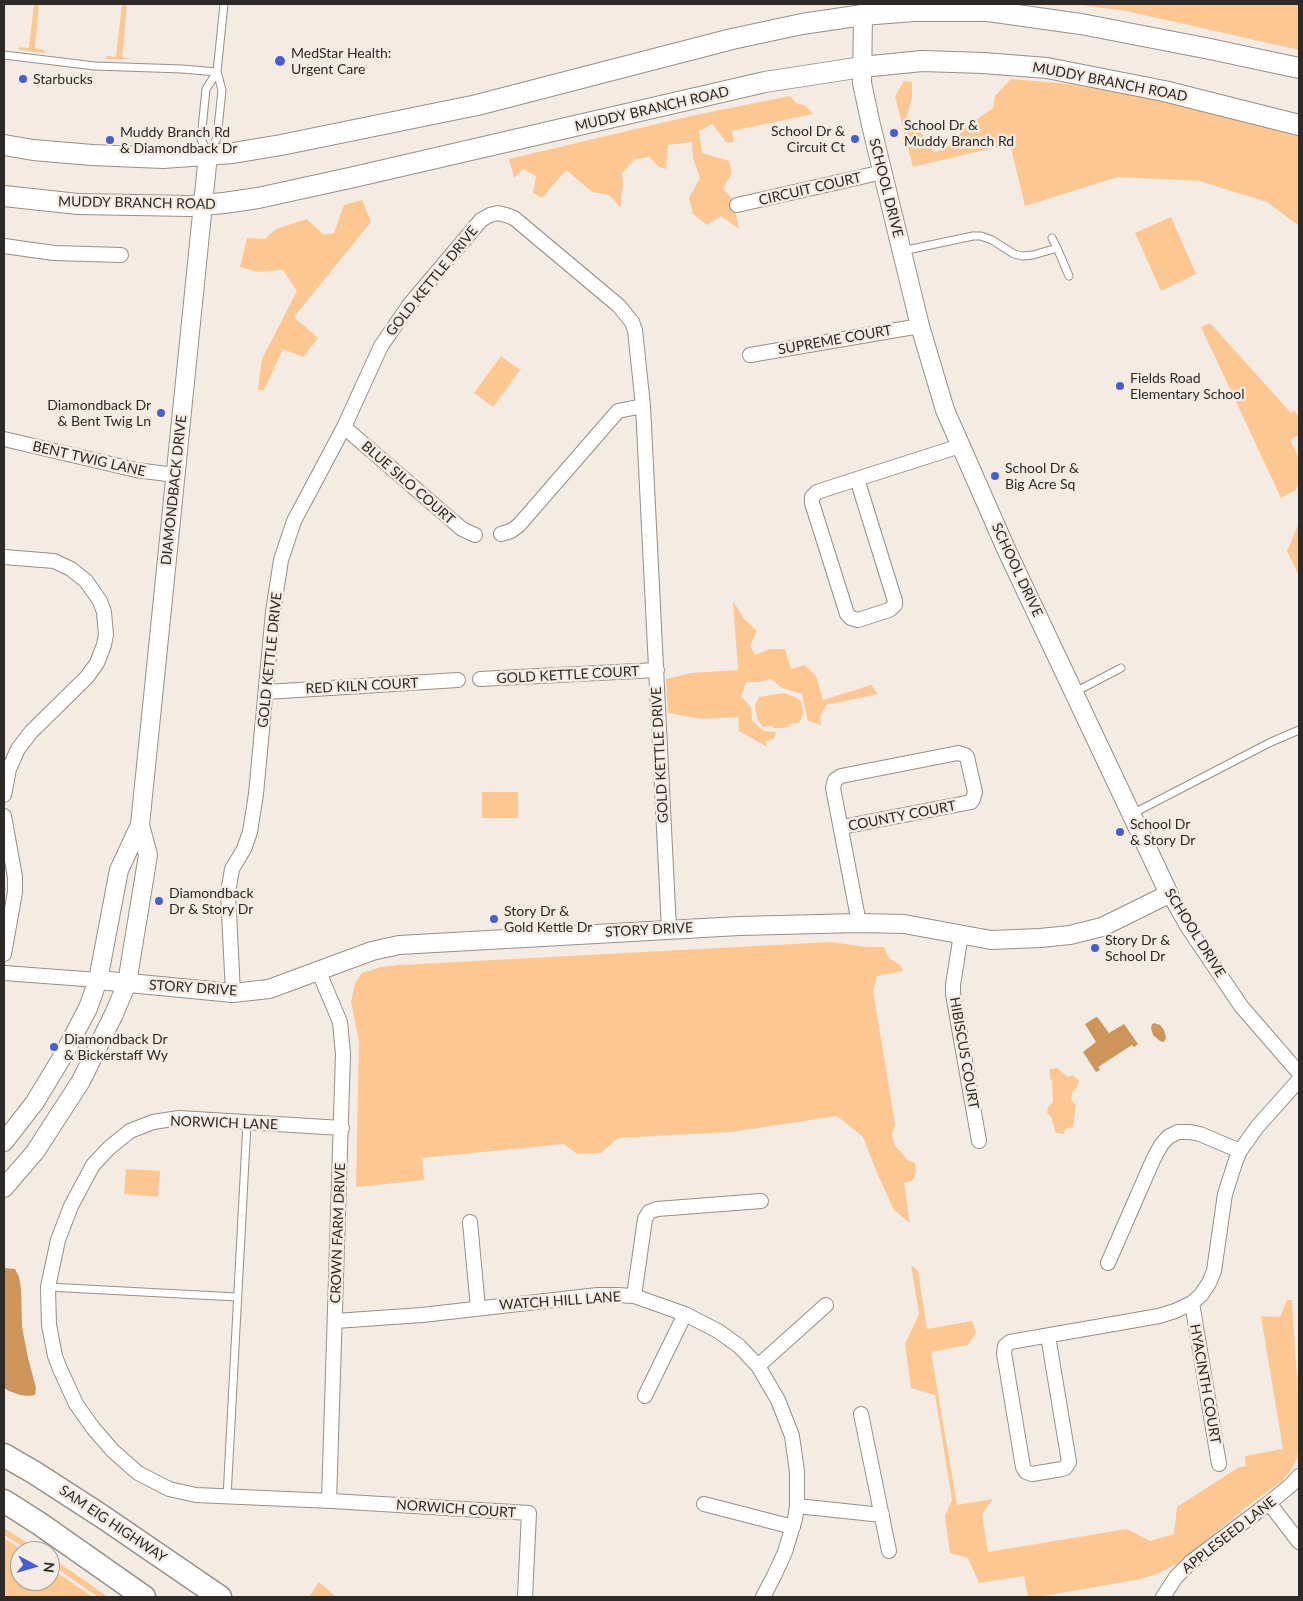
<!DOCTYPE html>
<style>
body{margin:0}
#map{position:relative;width:1303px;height:1601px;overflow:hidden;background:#f4ebe3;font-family:Lato,sans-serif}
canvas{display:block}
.frame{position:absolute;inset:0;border:5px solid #2c2926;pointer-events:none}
.north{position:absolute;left:10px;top:1541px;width:50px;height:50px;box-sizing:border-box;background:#f4ebe3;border:1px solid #a49d97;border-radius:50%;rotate:96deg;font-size:14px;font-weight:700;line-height:20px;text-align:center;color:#2c2926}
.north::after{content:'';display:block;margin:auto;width:18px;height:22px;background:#485dd2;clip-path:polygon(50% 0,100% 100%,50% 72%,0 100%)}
</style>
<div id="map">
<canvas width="1303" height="1601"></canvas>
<div class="frame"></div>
<div class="north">N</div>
</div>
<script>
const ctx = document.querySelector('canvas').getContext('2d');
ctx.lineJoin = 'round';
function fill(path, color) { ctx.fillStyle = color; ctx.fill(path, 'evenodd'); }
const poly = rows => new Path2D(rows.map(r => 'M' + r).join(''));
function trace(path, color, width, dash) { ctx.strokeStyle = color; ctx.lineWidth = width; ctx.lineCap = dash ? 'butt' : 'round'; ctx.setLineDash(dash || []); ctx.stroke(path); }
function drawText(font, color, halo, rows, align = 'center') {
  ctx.font = font + ' Lato,sans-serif'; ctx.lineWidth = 5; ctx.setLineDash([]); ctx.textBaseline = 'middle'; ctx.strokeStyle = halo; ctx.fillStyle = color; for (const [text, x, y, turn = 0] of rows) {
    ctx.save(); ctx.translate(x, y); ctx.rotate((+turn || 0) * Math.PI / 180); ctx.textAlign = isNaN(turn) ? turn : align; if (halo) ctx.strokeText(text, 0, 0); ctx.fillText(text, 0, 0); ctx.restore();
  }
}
fill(poly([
 [34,4,39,4,35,48,44,50,45,52,44,53,20,50,18,48,20,47,29,48],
 [122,4,127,4,122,57,132,59,106,59,106,57,107,56,116,57],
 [1073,4,1299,4,1299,50,1126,11],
 [1011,79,1068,84,1169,101,1245,120,1299,137,1299,226,1267,202,1199,181,1118,177,1025,206,1010,144,913,167,895,96,904,81,912,82,912,98,906,120,923,135,934,152,947,148,966,127,993,108,995,96],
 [790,96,796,103,806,106,813,114,732,131,734,142,727,143,712,124,699,131,702,153,729,161,732,173,723,188,733,200,739,229,721,216,707,225,693,214,689,198,700,178,693,158,692,142,668,145,666,169,659,167,649,157,635,159,622,173,623,186,621,198,621,208,609,195,592,192,566,170,542,198,533,193,536,176,523,169,514,178,509,159,691,116],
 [362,200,371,222,294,317,318,338,303,357,283,349,264,390,258,390,262,359,297,291,283,270,258,272,240,267,247,238,265,239,276,229,307,219,324,235,334,233,344,205],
 [1171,217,1196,274,1161,291,1135,233],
 [1210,323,1291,413,1294,410,1299,418,1299,435,1290,439,1299,460,1299,482,1296,490,1281,498,1201,327],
 [501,356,520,370,493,407,474,393],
 [1299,498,1299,576,1287,551,1299,523],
 [733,601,744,619,757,631,750,646,755,655,770,649,785,649,791,669,805,665,816,676,823,700,871,685,878,694,826,705,820,717,821,725,808,721,802,694,782,688,771,679,759,682,746,682,741,696,751,707,752,720,763,731,776,732,774,739,766,741,767,747,739,731,738,717,701,719,668,713,666,679,691,673,738,670],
 [784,693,795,697,801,701,803,713,801,720,797,723,790,724,788,727,781,728,774,728,772,726,763,727,757,719,755,705,759,697],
 [482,792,518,792,518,818,482,818],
 [831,942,866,947,884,947,889,958,900,965,903,971,877,976,873,990,895,1124,892,1135,895,1146,902,1153,907,1160,915,1163,916,1172,912,1181,904,1183,910,1223,894,1210,877,1173,863,1137,837,1116,732,1132,618,1138,601,1153,577,1154,564,1144,422,1158,424,1180,356,1187,359,1041,351,1002,355,983,362,973,381,967,401,965],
 [1057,1068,1068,1077,1073,1075,1079,1081,1077,1087,1073,1091,1071,1099,1074,1104,1076,1104,1073,1127,1065,1129,1064,1134,1056,1133,1051,1117,1047,1113,1048,1107,1053,1102,1052,1081,1050,1078,1050,1069],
 [126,1169,160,1171,158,1197,124,1194],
 [911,1265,918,1271,927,1329,972,1321,976,1333,968,1345,931,1352,957,1505,993,1499,982,1514,988,1552,1127,1529,1150,1541,1174,1534,1177,1507,1239,1467,1246,1466,1245,1456,1283,1449,1261,1316,1280,1317,1287,1300,1292,1300,1299,1410,1299,1445,1297,1458,1291,1470,1282,1481,1249,1505,1179,1563,1157,1574,1141,1579,1038,1597,1028,1597,1024,1576,979,1583,968,1558,950,1553,945,1516,952,1500,935,1395,911,1388,905,1344,919,1314],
 [4,1528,24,1541,40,1551,30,1551,4,1535],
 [4,1538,24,1551,20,1551,20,1581,50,1581,50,1568,93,1597,4,1597],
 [50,1557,68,1569,108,1597,98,1597,50,1564],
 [319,1582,335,1596,336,1597,309,1597]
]), '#fdc792');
fill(poly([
 [1096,1017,1098,1018,1109,1033,1124,1024,1138,1044,1134,1047,1132,1045,1098,1067,1100,1070,1096,1072,1083,1052,1096,1042,1085,1024],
 [1154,1023,1160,1025,1164,1030,1166,1038,1164,1042,1160,1041,1153,1035,1151,1028,1152,1024],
 [4,1268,15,1269,19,1277,21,1289,22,1327,28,1358,36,1388,35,1395,28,1396,20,1395,9,1391,4,1388]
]), '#cd9559');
const service = poly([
 [4,55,95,66,182,69,217,72],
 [207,152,201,139,206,89,217,72],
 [209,153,217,138,222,90,217,72,224,4],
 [1057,248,1069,276],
 [902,251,973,236,981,236,992,240,1014,254,1022,256,1033,255,1057,248,1052,238],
 [1075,692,1121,668],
 [1132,814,1271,742,1299,730],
 [48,1287,237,1297],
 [227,1497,247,1123]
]);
const minor = poly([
 [737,205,883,172],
 [4,246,54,253,121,255],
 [750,355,920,326],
 [344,427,462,529,475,535],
 [4,439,136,470,175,475],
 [857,479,895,601,895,605,889,610,858,620,851,618,847,614,812,503,812,497,817,492,857,479,960,446],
 [501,534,511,531,519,525,618,411,643,406],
 [4,557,54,561,71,569,86,581,100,601,104,612,106,635,104,645,97,663,87,677,31,732,18,749,9,769,4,795],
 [480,679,657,670],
 [266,692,458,680],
 [4,816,15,877,15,892,4,954],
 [842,827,971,802,973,799,975,792,967,757,965,755,958,753,841,776,835,780,833,788,859,923],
 [1169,894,1187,926,1241,1006,1299,1073],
 [961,934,953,985,953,994,979,1141],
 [318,970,340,1022,343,1054,329,1501],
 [4,973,98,980],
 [233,993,228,893,232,869,244,849,250,832,256,794,273,612,281,560,294,521,344,427,381,346,410,304,481,220,490,215,498,213,506,215,514,218,619,306,632,322,635,330,643,406,669,929],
 [342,1128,179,1118,153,1122,130,1131,109,1148,93,1165,71,1206,58,1240,48,1287,49,1325,55,1356,60,1369,76,1404,93,1428,113,1451,138,1473,169,1489,196,1495,332,1501,529,1513,525,1597],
 [470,1222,478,1308],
 [1108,1263,1153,1160,1161,1145,1168,1137,1178,1132,1190,1132,1200,1134,1240,1151],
 [634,1296,645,1219,649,1212,657,1209,761,1201],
 [1192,1303,1219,1464],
 [335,1321,422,1315,598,1295,617,1295,634,1296,685,1314,718,1331,739,1346,758,1366,778,1400,792,1436,797,1472,797,1506,795,1519,785,1552,774,1576,763,1597],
 [1048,1336,1069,1462,1065,1468,1062,1469,1032,1474,1026,1472,1023,1467,1004,1353,1005,1346,1010,1342,1159,1316,1175,1311,1192,1303,1201,1295,1209,1283,1214,1271,1225,1194,1236,1160,1240,1151,1257,1127,1299,1080],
 [758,1366,826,1305],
 [645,1396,685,1314],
 [861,1414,889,1551],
 [1269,1503,1299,1542],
 [704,1504,793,1527],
 [797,1506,882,1515],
 [1163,1597,1176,1577,1191,1562,1269,1503,1291,1485,1299,1476]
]);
const tertiary = poly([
 [98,980,233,993,269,989,372,951,399,945,739,926,859,923,904,924,991,940,1040,938,1070,935,1102,927,1169,894,1007,551,945,410,920,326,871,125,862,83,863,15],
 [4,1142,35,1102,64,1054,88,1008,98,980,119,870,140,825,208,155],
 [4,1188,35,1152,81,1081,114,1014,127,983,148,855,140,825]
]);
const secondary = poly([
 [4,145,33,150,92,155,163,158,233,153,281,145,477,105,732,39,802,24,863,15,914,11,988,11,1081,24,1210,49,1299,68],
 [4,196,78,204,190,206,224,203,258,198,354,177,765,82,862,67,922,61,983,63,1047,68,1164,91,1299,125]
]);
const primary = poly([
 [4,1455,35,1473,103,1517,220,1597],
 [4,1501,40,1524,144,1597]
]);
trace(service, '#978f88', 9);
trace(minor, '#978f88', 16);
trace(tertiary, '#978f88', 20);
trace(secondary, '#978f88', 22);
trace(primary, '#978f88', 25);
trace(service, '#fff', 7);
trace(minor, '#fff', 14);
trace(tertiary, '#fff', 18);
trace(secondary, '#fff', 20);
trace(primary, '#fff', 22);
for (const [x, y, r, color] of [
 [280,61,6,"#485dd2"],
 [23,79,5,"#485dd2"],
 [894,133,5,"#485dd2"],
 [855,139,5,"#485dd2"],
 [110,140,5,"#485dd2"],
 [1120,386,5,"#485dd2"],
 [161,413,5,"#485dd2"],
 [995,476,5,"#485dd2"],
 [1120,832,5,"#485dd2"],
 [159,901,5,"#485dd2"],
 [494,919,5,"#485dd2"],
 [1095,948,5,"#485dd2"],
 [54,1047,5,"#485dd2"]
]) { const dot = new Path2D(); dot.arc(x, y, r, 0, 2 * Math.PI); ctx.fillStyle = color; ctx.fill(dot); trace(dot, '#f4ebe3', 2); }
drawText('14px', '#2c2926', '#f4ebe3', [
 ["MedStar Health:",291,53],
 ["Urgent Care",291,69],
 ["Starbucks",33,79],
 ["School Dr &",904,125],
 ["Muddy Branch Rd",904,141],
 ["School Dr &",845,131,"right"],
 ["Circuit Ct",845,147,"right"],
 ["Muddy Branch Rd",120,132],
 ["& Diamondback Dr",120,148],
 ["Fields Road",1130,378],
 ["Elementary School",1130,394],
 ["Diamondback Dr",151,405,"right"],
 ["& Bent Twig Ln",151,421,"right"],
 ["School Dr &",1005,468],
 ["Big Acre Sq",1005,484],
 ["School Dr",1130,824],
 ["& Story Dr",1130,840],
 ["Diamondback",169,893],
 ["Dr & Story Dr",169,909],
 ["Story Dr &",504,911],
 ["Gold Kettle Dr",504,927],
 ["Story Dr &",1105,940],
 ["School Dr",1105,956],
 ["Diamondback Dr",64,1039],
 ["& Bickerstaff Wy",64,1055]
], 'left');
drawText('14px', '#2c2926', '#f4ebe3', [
 ["MUDDY BRANCH ROAD",1110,82,11],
 ["MUDDY BRANCH ROAD",652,109,-13],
 ["SCHOOL DRIVE",886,188,76],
 ["CIRCUIT COURT",810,189,-13],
 ["MUDDY BRANCH ROAD",137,203,1],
 ["GOLD KETTLE DRIVE",432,281,-51],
 ["SUPREME COURT",835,340,-10],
 ["BENT TWIG LANE",89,459,13],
 ["BLUE SILO COURT",408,483,41],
 ["DIAMONDBACK DRIVE",174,490,-84],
 ["SCHOOL DRIVE",1017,570,65],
 ["GOLD KETTLE DRIVE",270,660,-84],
 ["GOLD KETTLE COURT",568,675,-3],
 ["RED KILN COURT",362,686,-3],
 ["GOLD KETTLE DRIVE",660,755,-93],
 ["COUNTY COURT",902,816,-11],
 ["STORY DRIVE",649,930,-3],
 ["SCHOOL DRIVE",1195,933,58],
 ["STORY DRIVE",193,988,4],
 ["HIBISCUS COURT",964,1053,80],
 ["NORWICH LANE",224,1123,2],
 ["CROWN FARM DRIVE",338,1233,-88],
 ["WATCH HILL LANE",560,1301,-4],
 ["HYACINTH COURT",1205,1384,80],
 ["NORWICH COURT",456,1509,4],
 ["SAM EIG HIGHWAY",113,1524,34],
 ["APPLESEED LANE",1229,1535,-38]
]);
</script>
